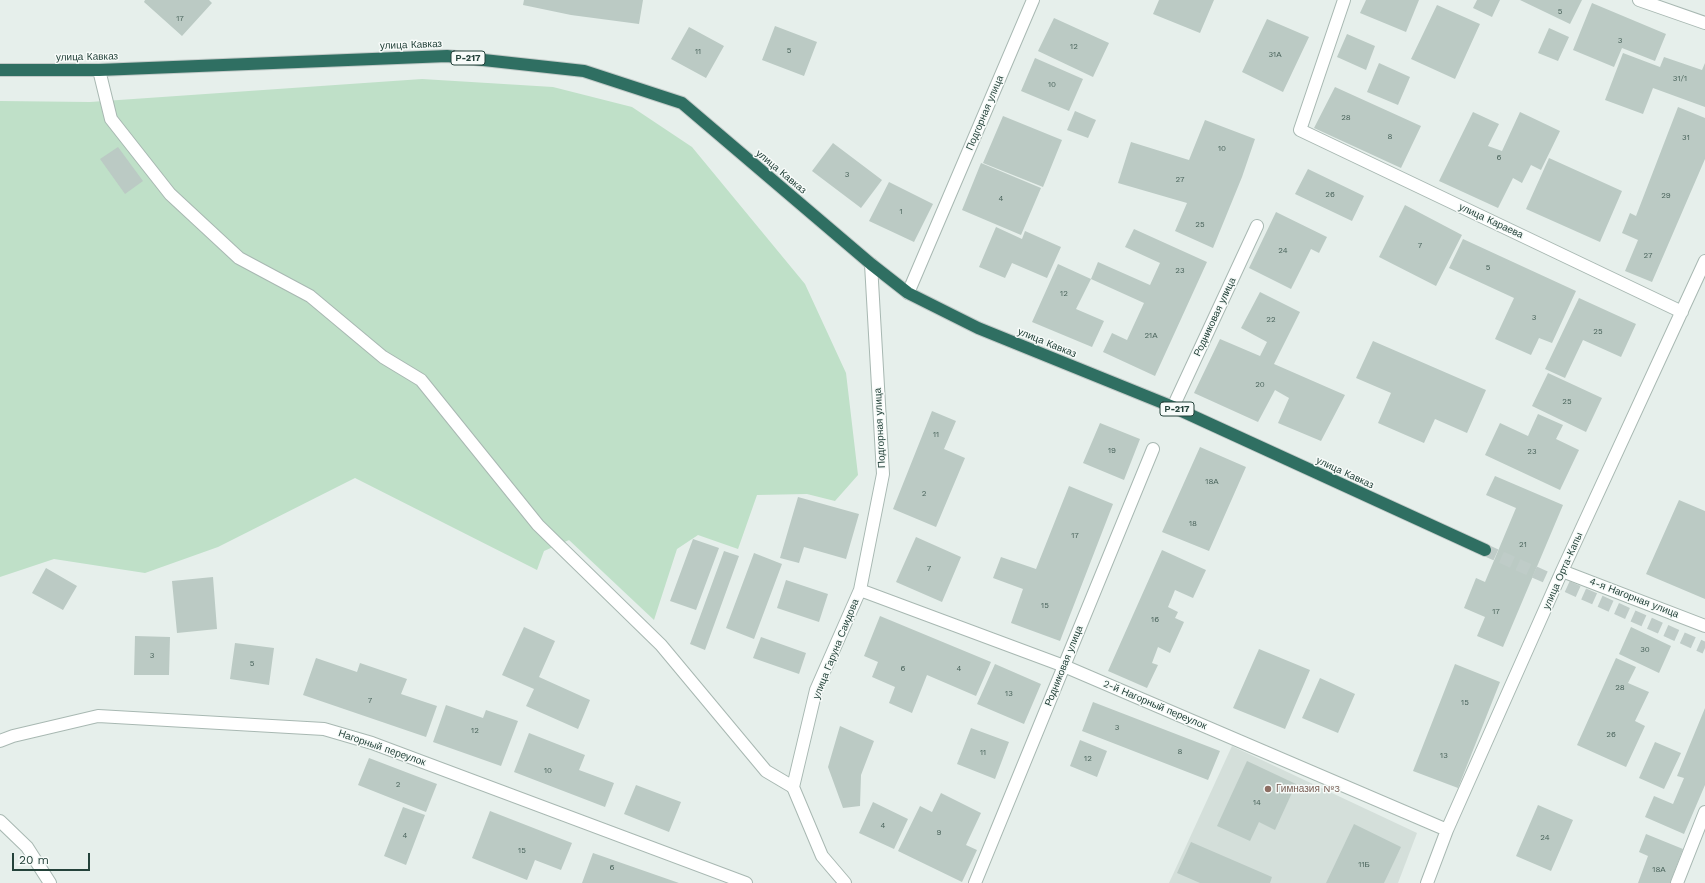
<!DOCTYPE html>
<meta charset="utf-8">
<style>
body{margin:0}
#map{position:relative;width:1705px;height:883px;overflow:hidden;background:#e6efeb;font-family:"Work Sans",sans-serif}
canvas{display:block}
.scale{position:absolute;left:12px;top:853px;width:78px;height:18px;box-sizing:border-box;border:2px solid #24423a;border-top:0;padding-left:5px;font-size:12px;line-height:14px;white-space:nowrap;color:#24423a;-webkit-text-stroke:3px #f7fbf9;paint-order:stroke}
</style>
<div id="map">
<canvas width="1705" height="883"></canvas>
<div class="scale">20 m</div>
</div>
<script>
const ctx = document.querySelector('canvas').getContext('2d');
ctx.lineJoin = 'round';
function fill(path, color) { ctx.fillStyle = color; ctx.fill(path, 'evenodd'); }
const poly = rows => new Path2D(rows.map(r => 'M' + r).join(''));
function trace(path, color, width, dash) { ctx.strokeStyle = color; ctx.lineWidth = width; ctx.lineCap = dash ? 'butt' : 'round'; ctx.setLineDash(dash || []); ctx.stroke(path); }
function drawText(font, color, halo, rows, align = 'center') {
  ctx.font = font + ' "Work Sans",sans-serif'; ctx.lineWidth = 3; ctx.setLineDash([]); ctx.textBaseline = 'middle'; ctx.strokeStyle = halo; ctx.fillStyle = color; for (const [text, x, y, turn = 0] of rows) {
    ctx.save(); ctx.translate(x, y); ctx.rotate((+turn || 0) * Math.PI / 180); ctx.textAlign = isNaN(turn) ? turn : align; if (halo) ctx.strokeText(text, 0, 0); ctx.fillText(text, 0, 0); ctx.restore();
  }
}
fill(poly([
 [1232,746,1417,833,1398,883,1169,883]
]), '#d4dfda');
fill(poly([
 [422,79,553,87,632,107,692,147,805,284,846,373,858,475,835,501,807,494,757,495,738,549,698,535,677,549,654,620,569,540,544,551,537,570,355,478,218,547,145,573,54,559,0,577,0,101,90,102]
]), '#bfe0c8');
fill(poly([
 [145,0,209,0,212,3,182,36,144,2],
 [524,0,643,0,639,24,571,15,523,5],
 [1159,0,1214,0,1200,33,1153,14],
 [1366,0,1419,0,1406,32,1360,13],
 [1477,0,1500,0,1492,17,1473,8],
 [1520,0,1582,0,1570,24],
 [1592,3,1666,34,1655,61,1622,48,1614,67,1573,50],
 [1437,5,1480,24,1455,79,1411,59],
 [1054,18,1109,43,1093,77,1038,51],
 [1267,19,1309,37,1283,92,1242,72],
 [775,26,817,42,804,76,762,60],
 [689,27,724,46,706,78,671,59],
 [1549,28,1569,37,1558,61,1538,53],
 [1347,34,1375,46,1366,70,1337,57],
 [1623,53,1660,67,1664,57,1702,70,1705,63,1705,107,1653,88,1643,114,1605,100],
 [1035,58,1083,79,1069,111,1021,91],
 [1379,63,1410,77,1398,105,1367,92],
 [1335,87,1421,126,1401,168,1314,128],
 [1678,107,1705,118,1705,159,1652,282,1625,271,1638,240,1622,233,1630,213,1636,216],
 [1075,111,1096,120,1088,138,1067,130],
 [1473,112,1499,124,1488,146,1502,151,1520,112,1560,131,1541,170,1531,165,1522,183,1513,178,1498,208,1439,181],
 [1003,116,1062,140,1043,187,983,163],
 [1205,120,1255,139,1242,177,1213,248,1175,231,1187,203,1118,183,1131,142,1189,160],
 [833,143,882,180,861,208,812,171],
 [118,147,143,181,125,194,100,159],
 [1549,158,1622,191,1600,242,1526,209],
 [981,163,1041,188,1021,235,962,210],
 [1308,169,1364,196,1352,221,1295,194],
 [889,182,933,204,914,242,869,221],
 [1405,205,1462,235,1436,286,1379,257],
 [1276,212,1327,237,1319,253,1311,249,1291,289,1249,268],
 [996,227,1022,239,1025,231,1061,247,1047,278,1012,263,1005,278,979,267],
 [1134,229,1207,262,1155,376,1103,352,1112,333,1127,340,1144,303,1091,279,1098,262,1150,285,1160,263,1125,247],
 [1463,239,1576,291,1552,343,1539,338,1531,355,1495,339,1514,298,1449,268],
 [1058,264,1091,279,1076,309,1104,321,1092,347,1032,322],
 [1260,292,1300,312,1274,364,1345,395,1321,441,1278,423,1289,398,1275,390,1258,422,1194,393,1220,339,1260,356,1267,342,1241,328],
 [1579,298,1636,324,1621,357,1583,340,1565,378,1545,369],
 [1373,341,1486,390,1467,433,1435,419,1424,443,1378,423,1391,393,1356,378],
 [1548,373,1602,398,1586,432,1532,406],
 [932,411,956,421,944,449,965,458,936,527,893,509],
 [1538,414,1563,425,1556,439,1579,450,1560,490,1485,455,1500,423,1528,436],
 [1100,423,1140,439,1124,480,1083,463],
 [1200,447,1246,467,1209,551,1162,532],
 [1495,476,1563,505,1503,647,1477,636,1485,617,1464,608,1476,578,1485,582,1516,508,1486,495],
 [1069,486,1113,504,1060,641,1011,623,1023,589,993,578,1001,557,1036,569],
 [798,497,859,514,846,559,804,547,799,563,780,558],
 [1679,500,1705,511,1705,599,1646,574],
 [916,537,961,557,942,602,896,582],
 [693,539,719,548,696,610,670,601],
 [1162,550,1206,570,1193,598,1175,590,1168,607,1178,612,1175,618,1184,622,1170,653,1158,647,1152,663,1158,665,1147,688,1108,671],
 [724,551,739,556,705,650,690,644],
 [754,553,782,564,754,639,726,628],
 [46,568,77,586,63,610,32,593],
 [213,577,217,629,177,633,172,581],
 [786,580,828,594,819,622,777,608],
 [880,616,991,662,976,696,927,675,912,713,889,703,895,687,872,677,878,662,864,656],
 [524,627,555,641,539,677,590,700,578,729,526,706,534,689,502,675],
 [1631,627,1671,646,1659,673,1619,654],
 [135,636,170,637,169,675,134,675],
 [761,637,806,653,799,674,753,658],
 [235,643,274,648,269,685,230,679],
 [1259,649,1310,670,1285,729,1233,708],
 [316,658,357,672,360,663,407,679,401,694,437,706,426,737,303,695],
 [1616,658,1636,667,1628,683,1649,692,1635,721,1645,726,1626,767,1577,745],
 [995,664,1041,684,1024,724,977,704],
 [1455,664,1500,682,1458,788,1413,771],
 [1320,678,1355,694,1338,733,1302,718],
 [1093,702,1220,751,1208,780,1082,731],
 [446,705,483,718,486,710,518,721,501,766,433,742],
 [1705,708,1705,785,1684,834,1645,817,1654,796,1673,804,1684,778,1677,776],
 [840,726,874,741,861,775,860,806,843,808,828,767],
 [971,728,1009,742,995,779,957,764],
 [529,733,585,755,579,770,614,783,605,807,514,772],
 [1080,740,1107,751,1097,777,1070,766],
 [1655,742,1681,753,1664,789,1639,778],
 [369,758,437,784,426,812,358,785],
 [1247,761,1296,784,1275,830,1259,822,1250,841,1217,826],
 [636,785,681,802,669,832,624,814],
 [941,793,981,813,966,845,977,850,962,882,898,851,920,806,932,812],
 [873,802,908,819,894,849,859,833],
 [1538,805,1573,820,1551,871,1516,856],
 [403,807,425,815,406,865,384,856],
 [490,811,572,843,561,870,535,860,527,880,472,858],
 [1354,824,1401,847,1384,883,1326,883],
 [1646,834,1683,849,1670,883,1638,883,1648,856,1639,852],
 [1191,842,1272,877,1270,883,1200,883,1177,873],
 [593,853,679,883,582,883]
]), '#bbcac4');
trace(poly([
 [1485,550,1705,648]
]), '#bfccc8', 12, [12, 6]);
const lane = poly([
 [99,70,111,119,170,194,239,258,310,296,383,357,421,380,538,525,661,645,766,771,793,787],
 [908,293,1033,0],
 [1173,407,1257,226]
]);
const street = poly([
 [1344,0,1300,130,1682,312],
 [1639,0,1705,23],
 [1562,571,1705,626],
 [860,590,1064,666,1447,830],
 [0,741,13,736,98,716,324,729,372,743,746,883],
 [0,821,27,847,50,883],
 [845,883,822,856,793,787,816,690,860,590,883,474,871,264],
 [975,883,1153,449],
 [1427,883,1447,830,1562,571,1705,261],
 [1677,883,1705,812]
]);
const highway = poly([
 [0,70,99,70,447,56,584,71,682,103,871,264,908,293,978,328,1173,407,1485,550]
]);
trace(lane, '#a8b8b2', 14);
trace(street, '#a8b8b2', 14);
trace(highway, '#c2cac8', 14);
trace(lane, '#fff', 12);
trace(street, '#fff', 12);
trace(highway, '#2f6f62', 12);
for (const [x, y, r, color] of [
 [1268,789,4,"#8d6e63"]
]) { const dot = new Path2D(); dot.arc(x, y, r, 0, 2 * Math.PI); ctx.fillStyle = color; ctx.fill(dot); trace(dot, '#f7fbf9', 1.5); }
drawText('8px', '#4a645c', null, [
 ["5",1560,12],
 ["17",180,19],
 ["3",1620,41],
 ["12",1074,47],
 ["5",789,51],
 ["11",698,52],
 ["31А",1275,55],
 ["31/1",1680,79],
 ["10",1052,85],
 ["28",1346,118],
 ["8",1390,137],
 ["31",1686,138],
 ["10",1222,149],
 ["6",1499,158],
 ["3",847,175],
 ["27",1180,180],
 ["26",1330,195],
 ["29",1666,196],
 ["4",1001,199],
 ["1",901,212],
 ["25",1200,225],
 ["7",1420,246],
 ["24",1283,251],
 ["27",1648,256],
 ["5",1488,268],
 ["23",1180,271],
 ["12",1064,294],
 ["3",1534,318],
 ["22",1271,320],
 ["25",1598,332],
 ["21А",1151,336],
 ["20",1260,385],
 ["25",1567,402],
 ["11",936,435],
 ["19",1112,451],
 ["23",1532,452],
 ["18А",1212,482],
 ["2",924,494],
 ["18",1193,524],
 ["17",1075,536],
 ["21",1523,545],
 ["7",929,569],
 ["15",1045,606],
 ["17",1496,612],
 ["16",1155,620],
 ["30",1645,650],
 ["3",152,656],
 ["5",252,664],
 ["6",903,669],
 ["4",959,669],
 ["28",1620,688],
 ["13",1009,694],
 ["7",370,701],
 ["15",1465,703],
 ["3",1117,728],
 ["12",475,731],
 ["26",1611,735],
 ["8",1180,752],
 ["11",983,753],
 ["13",1444,756],
 ["12",1088,759],
 ["10",548,771],
 ["2",398,785],
 ["14",1257,803],
 ["4",883,826],
 ["9",939,833],
 ["4",405,836],
 ["24",1545,838],
 ["15",522,851],
 ["11Б",1364,865],
 ["6",612,868],
 ["18А",1659,870]
]);
for (const [x, y, w] of [
 [468,58,34],
 [1177,409,34]
]) { const box = new Path2D(); box.roundRect(x - w / 2, y - 7, w, 14, 3); ctx.fillStyle = '#f7fbf9'; ctx.fill(box); trace(box, '#24423a', 1); }
drawText('bold 9px', '#24423a', null, [
 ["Р-217",468,58],
 ["Р-217",1177,409]
]);
drawText('10px', '#24423a', '#f7fbf9', [
 ["улица Кавказ",411,45,-2],
 ["улица Кавказ",87,57,-1],
 ["Подгорная улица",985,113,-67],
 ["улица Кавказ",781,172,40],
 ["улица Караева",1491,221,25],
 ["Родниковая улица",1215,317,-65],
 ["улица Кавказ",1047,343,22],
 ["Подгорная улица",880,428,-93],
 ["улица Кавказ",1345,473,25],
 ["улица Орта-Капы",1563,571,-66],
 ["4-я Нагорная улица",1634,598,21],
 ["улица Гаруна Саидова",836,649,-68],
 ["Родниковая улица",1064,666,-68],
 ["2-й Нагорный переулок",1155,705,23],
 ["Нагорный переулок",382,748,19]
]);
drawText('10px', '#785e54', '#f7fbf9', [
 ["Гимназия №3",1276,789]
], 'left');
</script>
